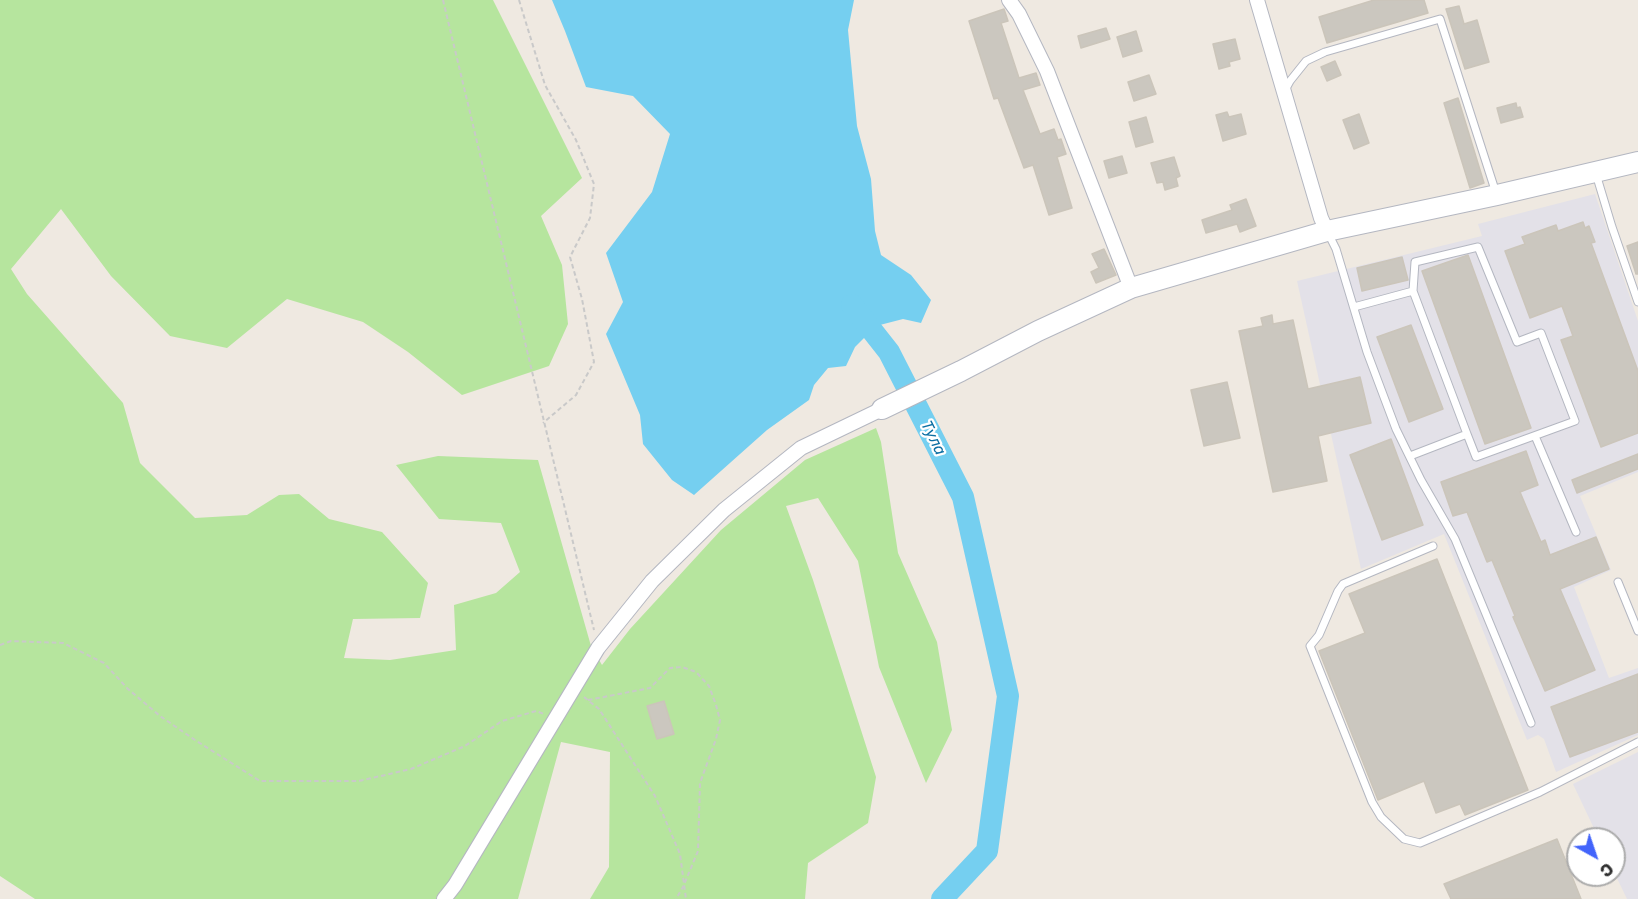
<!DOCTYPE html>
<meta charset="utf-8">
<style>
body{margin:0}
#map{position:relative;width:1638px;height:899px;overflow:hidden;background:#efe9e1;font-family:Rubik,sans-serif}
canvas{display:block}
.north{position:absolute;left:1566px;top:827px;width:60px;height:60px;box-sizing:border-box;background:#fff;border:2px solid #ababab;border-radius:50%;rotate:140deg;font-size:16px;font-weight:700;line-height:24px;text-align:center;color:#2e2e2e}
.north::after{content:'';display:block;margin:auto;width:21px;height:27px;background:#4264fb;clip-path:polygon(50% 0,100% 100%,50% 72%,0 100%)}
</style>
<div id="map">
<canvas width="1638" height="899"></canvas>
<div class="north">С</div>
</div>
<script>
const ctx = document.querySelector('canvas').getContext('2d');
ctx.lineJoin = 'round';
function fill(path, color) { ctx.fillStyle = color; ctx.fill(path, 'evenodd'); }
const poly = rows => new Path2D(rows.map(r => 'M' + r).join(''));
function trace(path, color, width, dash) { ctx.strokeStyle = color; ctx.lineWidth = width; ctx.lineCap = dash ? 'butt' : 'round'; ctx.setLineDash(dash || []); ctx.stroke(path); }
function drawText(font, color, halo, rows, align = 'center') {
  ctx.font = font + ' Rubik,sans-serif'; ctx.lineWidth = 4.5; ctx.setLineDash([]); ctx.textBaseline = 'middle'; ctx.strokeStyle = halo; ctx.fillStyle = color; for (const [text, x, y, turn = 0] of rows) {
    ctx.save(); ctx.translate(x, y); ctx.rotate((+turn || 0) * Math.PI / 180); ctx.textAlign = isNaN(turn) ? turn : align; if (halo) ctx.strokeText(text, 0, 0); ctx.fillText(text, 0, 0); ctx.restore();
  }
}
fill(poly([
 [1595,194,1638,321,1638,472,1580,496,1611,570,1574,587,1609,678,1638,668,1638,735,1556,772,1544,739,1538,735,1527,740,1444,534,1361,569,1297,281,1482,236,1478,224],
 [1638,752,1638,899,1627,899,1614,872,1614,839,1599,839,1573,784]
]), '#e3e1e8');
fill(poly([
 [0,0,493,0,582,178,541,216,562,265,568,324,549,366,462,395,408,352,363,322,287,299,227,348,170,336,111,276,61,209,11,269,27,294,123,403,140,463,195,518,247,515,279,495,299,494,329,519,382,532,428,583,420,618,353,619,344,658,390,660,456,650,454,605,496,593,520,572,501,523,439,519,396,465,438,456,538,460,591,646,602,665,630,629,721,530,805,460,876,428,881,442,898,553,937,642,952,730,926,783,879,667,858,561,818,498,786,506,813,580,876,777,868,823,808,863,805,899,590,899,609,867,610,752,561,742,518,899,35,899,0,876]
]), '#b6e59e');
fill(poly([
 [552,0,854,0,848,30,857,126,871,179,875,231,881,255,911,275,931,300,921,323,903,319,876,326,855,347,846,366,828,368,814,385,809,400,767,430,694,495,672,480,643,444,640,415,606,334,623,302,606,253,652,192,670,134,633,96,586,87,565,31]
]), '#75cff0');
trace(poly([
 [852,305,889,352,963,497,1008,696,987,851,942,899]
]), '#75cff0', 22);
const building = poly([
 [1374,0,1424,0,1428,13,1327,43,1319,17,1374,0],
 [1459,6,1464,24,1477,20,1489,62,1465,69,1446,9,1459,6],
 [1004,9,1008,21,1001,23,1019,78,1036,73,1040,85,1023,90,1040,134,1054,129,1058,140,1061,139,1066,154,1057,157,1072,208,1049,215,1033,165,1024,168,998,98,994,99,969,21,1004,9],
 [1106,28,1110,39,1081,48,1078,36,1106,28],
 [1136,31,1142,51,1123,57,1117,37,1136,31],
 [1235,39,1240,59,1229,62,1230,66,1219,69,1213,44,1235,39],
 [1335,61,1341,75,1327,81,1321,67,1335,61],
 [1149,75,1156,94,1134,101,1128,82,1149,75],
 [1458,98,1484,183,1470,188,1444,103,1458,98],
 [1516,103,1517,108,1520,107,1523,117,1501,123,1497,108,1516,103],
 [1227,112,1229,117,1241,114,1246,134,1223,141,1216,115,1227,112],
 [1359,114,1369,143,1354,149,1343,120,1359,114],
 [1146,117,1153,142,1136,147,1129,122,1146,117],
 [1122,156,1127,173,1109,178,1104,161,1122,156],
 [1174,157,1180,176,1176,178,1178,186,1165,190,1163,182,1157,183,1151,163,1174,157],
 [1246,199,1256,226,1240,232,1237,224,1206,233,1202,220,1232,210,1230,205,1246,199],
 [1583,222,1585,228,1589,226,1595,242,1591,243,1638,371,1638,433,1601,447,1561,340,1573,336,1562,306,1530,318,1505,251,1525,244,1522,237,1556,225,1558,231,1583,222],
 [1638,242,1638,274,1636,274,1627,246,1638,242],
 [1104,249,1116,275,1096,283,1091,272,1099,268,1092,254,1104,249],
 [1468,255,1531,428,1485,444,1422,271,1468,255],
 [1402,257,1408,280,1362,291,1357,268,1402,257],
 [1272,315,1273,324,1293,320,1308,389,1360,377,1371,423,1318,436,1327,481,1273,492,1239,331,1263,326,1261,318,1272,315],
 [1411,325,1443,409,1409,422,1377,337,1411,325],
 [1227,382,1240,438,1204,446,1191,390,1227,382],
 [1391,439,1423,525,1382,540,1350,455,1391,439],
 [1526,451,1538,485,1520,492,1541,542,1545,540,1550,555,1596,537,1609,569,1560,589,1595,670,1545,691,1513,617,1515,616,1492,560,1487,562,1467,512,1453,516,1441,482,1526,451],
 [1638,454,1638,469,1577,493,1572,480,1638,454],
 [1437,559,1528,790,1465,815,1460,804,1436,813,1424,781,1378,800,1319,651,1365,633,1349,594,1437,559],
 [1638,674,1638,732,1570,757,1551,707,1638,674],
 [664,701,674,734,657,739,647,706,664,701],
 [1557,839,1581,899,1451,899,1444,884,1557,839]
]);
fill(building, '#cbc7bf');
trace(building, '#cbc5ba', 1.5);
const lane = poly([
 [1284,92,1290,81,1306,61,1325,52,1440,19,1496,193],
 [1596,174,1612,227,1638,302],
 [1328,233,1336,249,1367,352,1396,429,1421,480,1455,539,1531,723],
 [1413,291,1415,262,1478,247,1517,342,1541,333,1575,421,1476,457,1467,434],
 [1354,307,1413,291,1467,434,1410,456],
 [1535,436,1576,532],
 [1433,546,1343,584,1338,591,1319,635,1310,646,1372,802,1381,817,1404,839,1420,843,1540,792,1638,742],
 [1618,582,1638,631]
]);
const street = poly([
 [1009,0,1019,14,1047,71,1131,288],
 [1257,0,1321,218,1327,231],
 [444,899,455,885,598,648,652,581,724,510,801,448,882,409]
]);
const secondary = poly([
 [882,409,961,371,1038,331,1131,288,1327,231,1497,195,1638,162]
]);
trace(lane, '#b4b7c1', 9);
trace(street, '#b4b7c1', 16);
trace(secondary, '#b4b7c1', 22);
trace(poly([
 [443,0,594,630],
 [519,0,545,85,576,140,594,184,590,218,570,257,582,299,594,362,576,395,543,423],
 [0,645,11,641,63,643,104,663,128,689,160,716,195,740,260,781,359,781,411,769,465,746,502,721,536,711,544,714],
 [584,697,599,709,655,796,680,854,686,899],
 [588,700,650,688,670,668,682,667,696,672,709,686,716,705,720,720,716,739,700,783,698,851,683,887,676,899]
]), '#c9c9c9', 2, [4.5, 3]);
trace(lane, '#fff', 7);
trace(street, '#fff', 14);
trace(secondary, '#fff', 20);
drawText('italic 16px', '#0d6fa3', '#fff', [
 ["Тула",933,438,63]
]);
</script>
